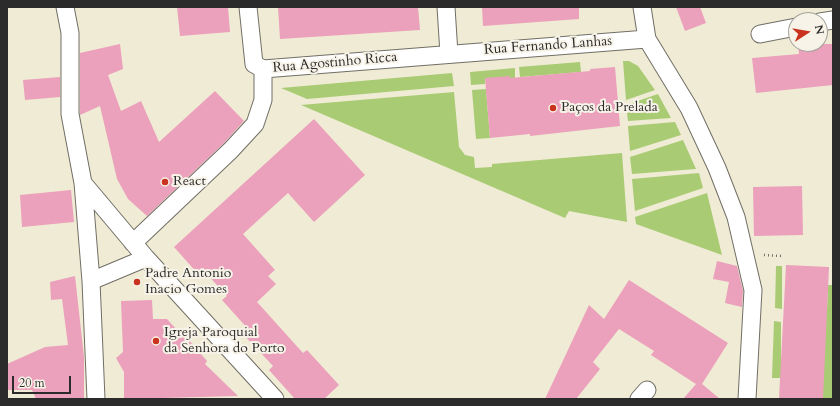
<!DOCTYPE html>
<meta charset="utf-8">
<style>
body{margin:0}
#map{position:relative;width:840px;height:406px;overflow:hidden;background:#f0ebd4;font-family:Cardo,serif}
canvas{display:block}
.frame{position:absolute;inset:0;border:8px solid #2b2b2b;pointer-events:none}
.north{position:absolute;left:788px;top:12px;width:40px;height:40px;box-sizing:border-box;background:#f7f3e8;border:1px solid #a5a39c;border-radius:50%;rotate:78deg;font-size:11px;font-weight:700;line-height:16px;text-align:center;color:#2b2b2b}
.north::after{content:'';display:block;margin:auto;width:14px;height:18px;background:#c8321e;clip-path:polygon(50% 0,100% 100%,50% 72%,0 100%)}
.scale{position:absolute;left:12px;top:376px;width:59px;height:18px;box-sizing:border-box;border:2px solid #2b2b2b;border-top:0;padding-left:5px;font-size:12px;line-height:14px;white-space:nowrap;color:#2b2b2b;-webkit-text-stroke:3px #f7f3e8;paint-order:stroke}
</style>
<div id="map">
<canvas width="840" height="406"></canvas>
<div class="frame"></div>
<div class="north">N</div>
<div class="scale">20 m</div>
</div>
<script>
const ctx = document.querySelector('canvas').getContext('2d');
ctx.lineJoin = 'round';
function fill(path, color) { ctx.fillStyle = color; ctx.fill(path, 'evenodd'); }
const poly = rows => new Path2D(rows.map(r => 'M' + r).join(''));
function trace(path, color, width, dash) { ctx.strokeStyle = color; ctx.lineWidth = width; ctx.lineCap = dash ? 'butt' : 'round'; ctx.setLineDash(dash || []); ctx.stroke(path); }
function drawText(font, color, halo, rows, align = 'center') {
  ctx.font = font + ' Cardo,serif'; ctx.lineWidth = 4; ctx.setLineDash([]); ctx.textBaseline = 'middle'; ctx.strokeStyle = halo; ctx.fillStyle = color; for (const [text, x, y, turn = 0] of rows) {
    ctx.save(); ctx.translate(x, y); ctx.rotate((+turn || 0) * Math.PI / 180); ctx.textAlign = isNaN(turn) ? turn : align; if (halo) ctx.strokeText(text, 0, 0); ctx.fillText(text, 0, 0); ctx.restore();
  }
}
fill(poly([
 [623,61,629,61,638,66,655,90,626,100],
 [580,62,581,72,520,77,519,67],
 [515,68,515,78,485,78,485,84,471,85,470,72],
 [452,73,454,86,307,99,281,88],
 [486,89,490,138,476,139,472,90],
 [454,92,459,147,465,155,474,157,475,168,492,167,492,164,622,153,627,222,569,211,565,218,301,105],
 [658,94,671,118,628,121,626,105],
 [675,122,681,135,630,151,628,126],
 [683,140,696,169,632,174,630,157],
 [699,173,703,188,635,211,632,179],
 [707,193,722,255,636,224,635,217],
 [776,266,782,266,782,309,775,308],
 [828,285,833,285,833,399,816,399,819,308,827,309],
 [774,321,781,322,781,378,772,378]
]), '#a9cb74');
fill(poly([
 [177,7,228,7,230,32,180,36],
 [278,7,418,7,420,30,280,39],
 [482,7,579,7,579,19,483,26],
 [676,7,700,7,706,23,685,31],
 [120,44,123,69,108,75,121,111,141,101,159,142,215,91,244,121,224,143,147,216,128,199,117,179,100,106,80,115,80,53],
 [798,44,833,44,833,85,756,93,752,58,799,54],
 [615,67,620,126,530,136,530,134,490,138,485,78,510,76,510,78,590,71,590,69],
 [60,77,60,97,25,100,23,80],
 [314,119,365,175,314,222,288,193,243,234,275,270,268,276,276,284,257,302,303,353,307,350,339,385,324,399,295,399,269,370,273,366,244,335,249,330,222,300,227,296,204,271,199,275,174,247],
 [802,186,803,235,754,236,753,187],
 [71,190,74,222,22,227,20,195],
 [717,261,737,266,743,291,742,307,725,303,729,282,713,279],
 [786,265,829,267,823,399,779,399],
 [75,276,84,357,84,399,36,399,32,390,7,390,7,364,45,347,68,345,62,299,51,300,50,282],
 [629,280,728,343,702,384,720,399,683,399,696,384,651,355,654,351,619,329,593,362,600,369,576,399,545,399,589,305,604,319],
 [152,300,153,319,167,319,177,330,180,330,207,361,205,364,238,396,124,399,124,372,116,358,123,352,121,301]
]), '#eba0bc');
const minor = poly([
 [65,7,70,33,70,114,83,183,91,281,96,399],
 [248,7,254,64,263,69,647,39],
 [446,7,449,54],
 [642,7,647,39,689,108,717,168,736,217,753,290,747,399],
 [820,22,833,20],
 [760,34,796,27],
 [83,183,146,258,275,399],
 [133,243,231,150,255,124,263,100,263,69],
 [91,281,146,258],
 [639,399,647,390]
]);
trace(minor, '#706e66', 19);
trace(poly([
 [764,255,783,256]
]), '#706e66', 2.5, [1, 3]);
trace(minor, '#fff', 17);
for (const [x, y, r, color] of [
 [553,108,4,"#c8321e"],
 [165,182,4,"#c8321e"],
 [137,282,4,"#c8321e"],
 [156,341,4,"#c8321e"]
]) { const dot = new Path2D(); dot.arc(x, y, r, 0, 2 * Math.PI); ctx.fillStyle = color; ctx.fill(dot); trace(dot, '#f7f3e8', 1.5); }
drawText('14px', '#2b2b2b', '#f7f3e8', [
 ["Rua Fernando Lanhas",548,46,-4],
 ["Rua Agostinho Ricca",335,63,-5]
]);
drawText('14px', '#2b2b2b', '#f7f3e8', [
 ["Paços da Prelada",561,108],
 ["React",173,182],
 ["Padre Antonio",145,274],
 ["Inacio Gomes",145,290],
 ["Igreja Paroquial",164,333],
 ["da Senhora do Porto",164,349]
], 'left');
</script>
